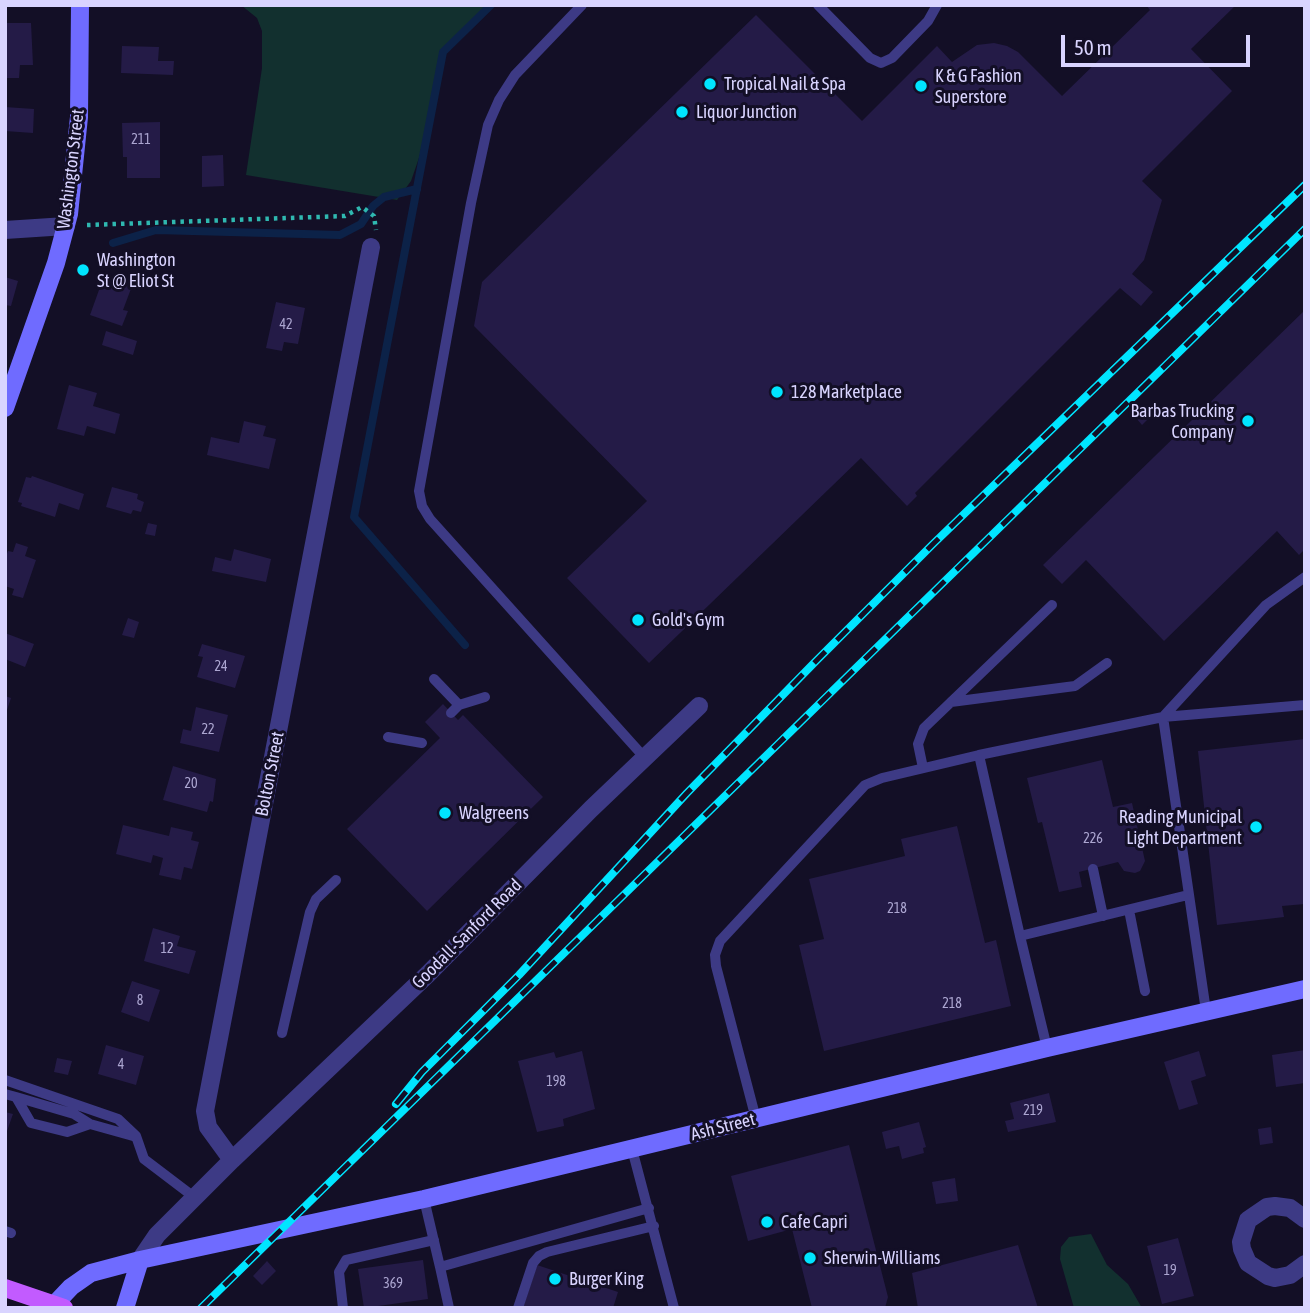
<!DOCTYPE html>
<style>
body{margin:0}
#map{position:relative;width:1310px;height:1313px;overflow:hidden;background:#130f26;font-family:"Asap Condensed",sans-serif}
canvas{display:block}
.frame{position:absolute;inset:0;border:7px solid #d9d4ff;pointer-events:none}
.scale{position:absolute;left:1061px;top:35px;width:189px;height:32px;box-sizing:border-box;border:4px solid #d9d4ff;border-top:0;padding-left:9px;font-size:21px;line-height:24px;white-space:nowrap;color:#d9d4ff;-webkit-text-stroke:5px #130f26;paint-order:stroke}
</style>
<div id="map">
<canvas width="1310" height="1313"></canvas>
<div class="frame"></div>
<div class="scale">50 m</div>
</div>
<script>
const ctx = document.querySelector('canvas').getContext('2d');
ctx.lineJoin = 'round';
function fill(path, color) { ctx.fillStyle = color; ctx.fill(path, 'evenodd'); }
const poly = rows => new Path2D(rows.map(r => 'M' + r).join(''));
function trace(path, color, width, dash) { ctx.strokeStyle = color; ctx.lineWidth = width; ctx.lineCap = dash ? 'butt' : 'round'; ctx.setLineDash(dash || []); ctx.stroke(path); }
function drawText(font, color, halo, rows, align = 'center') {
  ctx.font = font + ' "Asap Condensed",sans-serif'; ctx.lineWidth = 6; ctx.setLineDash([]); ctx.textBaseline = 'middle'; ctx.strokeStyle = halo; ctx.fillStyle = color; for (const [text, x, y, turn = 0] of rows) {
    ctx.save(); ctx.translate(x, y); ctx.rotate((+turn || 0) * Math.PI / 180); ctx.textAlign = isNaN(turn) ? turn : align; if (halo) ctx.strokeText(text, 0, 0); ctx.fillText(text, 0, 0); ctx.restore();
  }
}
fill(poly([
 [241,5,491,5,444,50,442,77,419,158,411,181,397,200,246,175,262,68,262,31,257,18],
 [1091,1234,1107,1265,1128,1284,1142,1308,1074,1308,1060,1259,1061,1247,1069,1237]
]), '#12302f');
trace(poly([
 [113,243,156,230,340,235,361,224,373,206,384,197,417,189],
 [465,645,354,517,443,52,491,5]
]), '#0c2248', 8);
fill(poly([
 [1146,5,1236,5,1191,49,1232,91,1142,181,1162,200,1144,260,1132,274,1153,292,1141,306,1120,288,915,493,917,496,907,506,861,458,649,663,567,578,647,501,474,326,482,282,756,15,862,121,937,46,952,62,977,45,994,43,1007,46,1018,52,1062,96,1150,10],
 [5,23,31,23,33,65,20,65,19,78,5,78],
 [122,46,159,47,158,61,174,61,173,75,121,73],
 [5,107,34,109,33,133,5,131],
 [160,122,160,178,127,178,127,157,123,157,122,123],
 [223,155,224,186,202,187,202,156],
 [104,276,132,286,123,310,128,311,122,326,90,315],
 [5,277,18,281,11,306,5,305],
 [276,302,305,308,298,344,284,342,282,351,266,348],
 [1305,310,1305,549,1299,555,1277,531,1164,641,1086,560,1062,584,1043,565],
 [106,331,137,341,133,355,102,345],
 [69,385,97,393,93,406,120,414,115,434,87,426,84,436,57,429],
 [1147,407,1153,414,1142,425,1136,418],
 [244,421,266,426,263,436,276,439,269,469,207,455,211,437,239,443],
 [32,476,84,494,79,510,59,503,55,517,21,506,22,503,18,502,26,477,31,478],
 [112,487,138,494,137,499,144,502,141,512,133,510,131,514,106,507],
 [148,523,157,525,155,536,145,534],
 [16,543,28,547,25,556,36,560,23,598,12,595,14,589,5,586,5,559,8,551,13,552],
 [234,549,271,559,266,582,212,571,215,557,231,561],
 [128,618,139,622,134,638,122,635],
 [5,633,34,644,25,667,5,659],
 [202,644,245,656,235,688,197,677,203,657,198,656],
 [5,696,11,698,6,713,5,713],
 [443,704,458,720,463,715,543,797,427,911,347,829,440,738,425,722],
 [196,707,228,715,219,752,180,743,183,729,191,731],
 [1305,739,1305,904,1282,906,1284,917,1217,925,1198,751],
 [1102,760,1113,807,1132,803,1145,861,1140,871,1135,873,1124,871,1118,862,1079,872,1082,887,1059,892,1042,822,1038,823,1027,778],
 [173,766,216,779,213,802,210,801,207,812,163,800],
 [123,825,169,836,171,827,193,832,191,840,199,842,192,869,184,867,181,880,159,875,163,858,153,855,151,863,116,854],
 [957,826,985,943,996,940,1011,1006,824,1051,799,945,824,939,809,879,905,856,901,839],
 [153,928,180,936,177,946,196,951,189,974,144,961],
 [132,981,160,990,149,1022,121,1012],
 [106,1045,144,1056,136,1085,98,1074],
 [1305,1050,1305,1083,1276,1087,1272,1055],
 [582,1051,595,1109,563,1119,564,1126,537,1132,518,1061,554,1052,556,1058],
 [1199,1051,1206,1076,1191,1081,1198,1104,1179,1110,1164,1062],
 [57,1058,72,1061,68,1075,54,1072],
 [1049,1093,1056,1122,1008,1132,1005,1121,1014,1119,1010,1103],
 [5,1112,13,1114,6,1134,5,1134],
 [919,1122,926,1147,923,1148,924,1153,902,1159,899,1146,886,1149,882,1132],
 [1271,1127,1273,1143,1260,1145,1258,1129],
 [849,1145,888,1297,885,1308,812,1308,792,1229,748,1241,731,1176],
 [955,1178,958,1201,936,1204,932,1182],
 [1178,1238,1194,1296,1162,1304,1147,1246],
 [1018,1245,1038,1308,918,1308,912,1273],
 [423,1260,428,1299,364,1308,358,1269],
 [267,1261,276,1271,262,1285,253,1276],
 [537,1265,618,1292,613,1308,523,1308]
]), '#241b47');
trace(poly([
 [87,225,345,216,362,207,374,216,376,230]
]), '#2fb8b0', 4.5, [3.5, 5]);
trace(poly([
 [582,5,515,75,499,100,488,125,471,203,419,491,422,506,430,519,644,757],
 [818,5,870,58,881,63,892,58,928,21,937,5],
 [434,679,459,705],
 [951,702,1075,686,1107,663],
 [451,713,459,705,485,697],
 [1163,717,1266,605,1305,577],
 [1163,717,1305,705],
 [388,737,422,743],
 [923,768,918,744,924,728,1052,605],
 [1093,869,1103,916],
 [1129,910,1145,991],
 [1020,936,979,755,1163,717,1206,1011],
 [282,1033,310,912,316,899,336,880],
 [1047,1048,1020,936,1188,895],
 [5,1080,118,1119,136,1136,144,1159,194,1197],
 [5,1094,16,1097,31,1123,67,1132,90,1124,133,1136],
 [16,1097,74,1114,90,1124],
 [756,1119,716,966,715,955,720,941,865,785,882,778,979,755],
 [632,1149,674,1308],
 [424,1199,440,1267],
 [5,1231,11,1233],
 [343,1308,339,1272,346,1260,434,1240],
 [449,1308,440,1267,649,1208],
 [518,1308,533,1263,539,1256,547,1252,654,1226]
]), '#3d3a85', 10);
trace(poly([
 [5,230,66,226],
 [232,1160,428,974,591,809,699,706],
 [1305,1219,1290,1208,1275,1206,1267,1207,1248,1220,1241,1242,1242,1249,1248,1263,1268,1276,1275,1278,1290,1275,1305,1264],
 [140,1260,157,1235,232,1160,208,1127,205,1111,371,247]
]), '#3d3a85', 18);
trace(poly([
 [5,408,56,263,69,214,79,117,80,5],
 [54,1305,71,1287,91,1273,140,1260,424,1199,1047,1048,1305,989],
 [125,1308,140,1260]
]), '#6f6bff', 18);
trace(poly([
 [5,1288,64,1308]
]), '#c25bff', 18);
const rail = poly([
 [396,1104,422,1072,519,975,687,793,815,662,933,544,1305,185],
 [201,1308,1305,229]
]);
trace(rail, '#00e5ff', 8);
trace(rail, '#130f26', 5, [16]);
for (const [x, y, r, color] of [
 [710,84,7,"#00e5ff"],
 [921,86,7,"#00e5ff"],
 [682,112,7,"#00e5ff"],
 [83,270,7,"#00e5ff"],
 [777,392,7,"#00e5ff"],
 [1248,421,7,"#00e5ff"],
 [638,620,7,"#00e5ff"],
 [445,813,7,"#00e5ff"],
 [1256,827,7,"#00e5ff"],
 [767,1222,7,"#00e5ff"],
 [810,1258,7,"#00e5ff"],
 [555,1279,7,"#00e5ff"]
]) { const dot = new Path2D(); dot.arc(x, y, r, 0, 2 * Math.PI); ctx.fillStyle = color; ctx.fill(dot); trace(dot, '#130f26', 2.5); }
drawText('14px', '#aca6d1', null, [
 ["211",141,140],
 ["42",286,325],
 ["24",221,667],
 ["22",208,730],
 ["20",191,784],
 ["226",1093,839],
 ["218",897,909],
 ["12",167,949],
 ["8",140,1001],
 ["218",952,1004],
 ["4",121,1065],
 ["198",556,1082],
 ["219",1033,1111],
 ["19",1170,1271],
 ["369",393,1284]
]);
drawText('18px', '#d9d4ff', '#130f26', [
 ["K & G Fashion",935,76],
 ["Superstore",935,97],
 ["Tropical Nail & Spa",724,84],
 ["Liquor Junction",696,112],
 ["Washington",97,260],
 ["St @ Eliot St",97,281],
 ["128 Marketplace",791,392],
 ["Barbas Trucking",1234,411,"right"],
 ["Company",1234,432,"right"],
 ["Gold's Gym",652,620],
 ["Walgreens",459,813],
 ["Reading Municipal",1242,817,"right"],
 ["Light Department",1242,838,"right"],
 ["Cafe Capri",781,1222],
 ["Sherwin-Williams",824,1258],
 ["Burger King",569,1279]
], 'left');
drawText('18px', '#d9d4ff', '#130f26', [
 ["Washington Street",71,169,-83],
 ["Bolton Street",270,774,-79],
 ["Goodall-Sanford Road",467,934,-45],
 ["Ash Street",723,1127,-14]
]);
</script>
